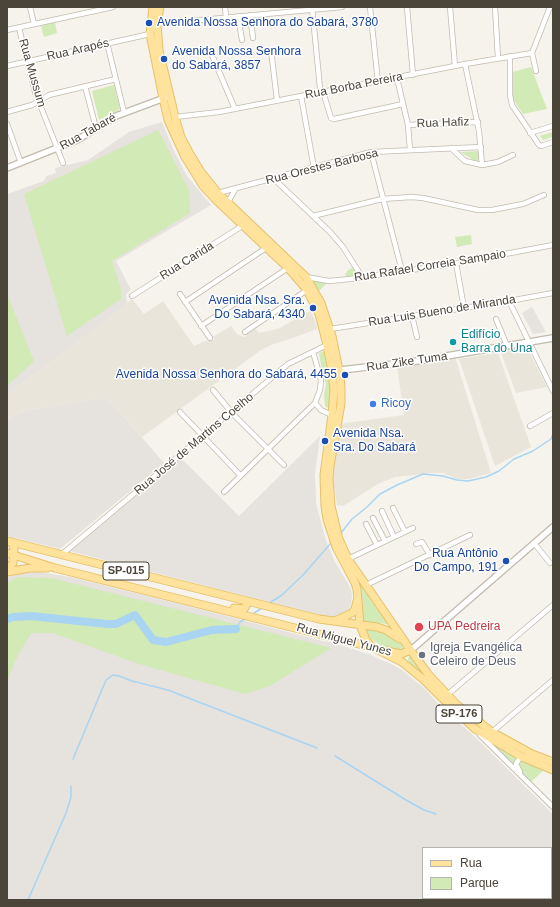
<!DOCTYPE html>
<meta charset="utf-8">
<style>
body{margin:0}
#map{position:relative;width:560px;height:907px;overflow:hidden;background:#f6f3ec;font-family:Arial,sans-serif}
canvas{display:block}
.frame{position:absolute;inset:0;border:8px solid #4b4439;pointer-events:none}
.legend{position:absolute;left:422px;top:847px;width:130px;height:52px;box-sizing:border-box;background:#fff;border:1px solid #b7b4b0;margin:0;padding:5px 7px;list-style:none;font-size:12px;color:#4b4439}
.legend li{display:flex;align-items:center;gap:8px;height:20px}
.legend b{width:20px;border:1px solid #b7b4b0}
</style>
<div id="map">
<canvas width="560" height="907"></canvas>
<div class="frame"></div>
<ul class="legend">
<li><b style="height:5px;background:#ffe39c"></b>Rua</li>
<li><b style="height:11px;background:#d2eab5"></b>Parque</li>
</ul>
</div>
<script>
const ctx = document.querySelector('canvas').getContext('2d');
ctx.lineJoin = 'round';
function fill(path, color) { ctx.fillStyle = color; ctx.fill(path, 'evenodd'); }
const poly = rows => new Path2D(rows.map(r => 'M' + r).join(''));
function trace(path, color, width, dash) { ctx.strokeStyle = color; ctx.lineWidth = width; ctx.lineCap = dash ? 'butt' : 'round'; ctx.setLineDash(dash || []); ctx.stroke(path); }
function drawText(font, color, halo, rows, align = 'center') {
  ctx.font = font + ' Arial,sans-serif'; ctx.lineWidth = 3; ctx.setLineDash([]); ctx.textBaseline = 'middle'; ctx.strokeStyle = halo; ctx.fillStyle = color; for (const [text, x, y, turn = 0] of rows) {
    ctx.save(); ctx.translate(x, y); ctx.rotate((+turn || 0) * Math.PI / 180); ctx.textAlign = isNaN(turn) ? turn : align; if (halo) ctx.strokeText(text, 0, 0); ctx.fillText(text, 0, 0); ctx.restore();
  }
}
fill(poly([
 [132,299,144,314,163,301,194,346,205,341,215,340,213,337,231,326,237,334,244,337,247,336,246,334,255,328,259,333,278,329,310,311,315,320,317,329,293,338,271,345,261,350,142,437,112,403,103,398,24,411,7,420,7,395],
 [526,346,547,387,516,393,500,350],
 [498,353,531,447,495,466,459,359],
 [455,357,491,473,468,479,457,479,443,473,431,473,395,477,378,484,343,506,337,505,333,482,333,469,339,424,404,415,397,367]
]), '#eae5da');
fill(poly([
 [162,122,174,151,187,176,211,205,116,261,131,290,126,294,127,302,124,306,7,395,7,194,44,181,46,176,56,173,55,168,88,160,129,132],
 [532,307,546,332,533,334,522,313],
 [103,398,112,403,164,463,60,549,7,536,7,420,24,411],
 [320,436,315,474,316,503,326,541,335,562,351,589,352,596,351,604,349,609,337,617,333,618,69,551,181,458,239,516],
 [39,572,71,577,196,608,323,641,330,642,368,654,391,664,402,670,425,689,442,708,473,735,553,814,553,900,7,900,7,578,16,574],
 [423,848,551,848,551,898,423,898]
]), '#e6e2dd');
fill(poly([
 [55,22,57,33,44,37,41,26],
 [531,67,547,109,523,114,513,99,512,72],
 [114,85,120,109,99,120,92,91],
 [158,130,189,190,190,213,112,261,121,289,121,299,67,336,24,194],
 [553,132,553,137,543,140,540,136],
 [480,151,480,157,477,162,460,152],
 [471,235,472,244,457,247,455,237],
 [352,268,357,270,360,276,350,278,345,275,347,271],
 [311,279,327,283,319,291],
 [7,294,34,361,7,386],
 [327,350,332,377,330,409,325,406,324,395,326,384,322,371,319,353],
 [19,577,51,578,331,648,270,686,245,694,136,663,53,633,31,633,16,659,7,681,7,583],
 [357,579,388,622,387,624,363,621,362,592],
 [369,628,385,632,392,635,401,642,403,646,402,649,400,651,386,649,367,636,365,633,366,630],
 [409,656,412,656,427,677,427,678,409,662,408,659],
 [484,736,545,769,531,782]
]), '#d2eab5');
trace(poly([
 [341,533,352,519,367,507,380,494,397,485,423,474,443,476,457,480,468,481,486,477,499,471,514,459,533,451,551,439,553,434],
 [268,604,282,595,303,575,331,543],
 [251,615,262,608],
 [236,629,240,622,245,619],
 [335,756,406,800,424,810,436,814],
 [73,759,106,680,113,675,119,676,132,681,168,690,317,748],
 [28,900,66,813,71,797,71,786]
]), '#a9d4f2', 1.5);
trace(poly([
 [7,619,13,617,31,616,107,624,116,624,135,615,153,640,166,642,212,630,236,629]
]), '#a9d4f2', 8);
const minor = poly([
 [30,7,34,24],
 [225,7,226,17],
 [312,7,320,88,324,95,331,118,334,119,403,104],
 [370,7,378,82],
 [407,7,413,75],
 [450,7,455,66],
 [495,7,498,58],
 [250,15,253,38],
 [238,16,242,40],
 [157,24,342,7],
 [19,28,35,92,63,163],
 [7,30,113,7],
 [107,43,124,112],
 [271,50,277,100],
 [532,53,550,7],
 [532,53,536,71],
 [212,55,235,109],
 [510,56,510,95,512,105,539,145,541,146,553,142],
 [465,64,479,131,482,165],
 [7,66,150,34],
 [397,78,408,125,410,150],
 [85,86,96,128],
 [301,96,314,168],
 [7,112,32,105,49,95,116,79],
 [175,117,219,112,465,64,532,53],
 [7,124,21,163],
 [408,125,478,122],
 [530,133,553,126],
 [451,148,465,161,482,165,498,162,513,155],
 [371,152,402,271],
 [274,179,330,232,343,247,362,277],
 [218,193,371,152,481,147],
 [228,202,236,188],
 [313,216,382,199,411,197,423,198,478,210,492,210,523,204,544,195],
 [456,263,464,308],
 [306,277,329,281,350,279,452,264,553,245],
 [180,294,210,338],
 [132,296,242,226],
 [509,301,553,391],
 [185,302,266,248],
 [412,316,417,337],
 [496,319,507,346],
 [201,326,288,268],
 [330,329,509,301,553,293],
 [245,332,307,290],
 [213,390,232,413,284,465],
 [315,403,321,410,332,415],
 [180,412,240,475],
 [530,426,553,413],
 [224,492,315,403,320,390,321,380,313,352],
 [393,508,405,532],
 [382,511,394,537],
 [373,518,385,541],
 [366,524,377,545],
 [534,543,550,563],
 [416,544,422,542,430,555],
 [61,555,288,364,329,344],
 [348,559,413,528],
 [366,585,470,535],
 [447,695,553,605],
 [492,732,553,680],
 [480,735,553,807],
 [520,772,516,764,519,759,522,757]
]);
const tertiary = poly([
 [7,168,77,140,116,116,167,97],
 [332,371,411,362,553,338],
 [411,650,553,527]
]);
const primary = poly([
 [153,7,150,34,163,98,168,120,185,157,203,186,217,201,288,268,301,283,307,290,319,314,327,345,332,371,334,389,332,415,324,475,325,506,327,519,336,547,355,583,357,589,360,625,366,640,372,647,402,662,423,679,442,698,475,729,522,757,553,770],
 [160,7,157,24,159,50,175,117,181,137,190,154,201,172,218,193,306,277,321,303,332,336,340,375,341,388,341,404,330,466,329,479,331,506,339,539,348,559,414,655,428,674,456,704,492,732,532,754,553,762],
 [7,541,319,619,377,627,386,630,400,639],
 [7,553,55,568,371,647],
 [7,570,13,563,14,549,12,542],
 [7,572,30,568,47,568],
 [234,608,244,609,246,606,247,601],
 [335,621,352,613,355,609,357,601],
 [387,651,401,654,411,650]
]);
trace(minor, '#c2bbae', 6);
trace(tertiary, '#c2bbae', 8);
trace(primary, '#e6c16a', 9);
trace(minor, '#fff', 4.5);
trace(tertiary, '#fff', 5.5);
trace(primary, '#ffe39c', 7);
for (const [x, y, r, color] of [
 [149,23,4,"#1a4fb4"],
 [164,59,4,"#1a4fb4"],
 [313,308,4,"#1a4fb4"],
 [453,342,4,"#0f9aa8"],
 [345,375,4,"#1a4fb4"],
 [373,404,4,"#3f7fe0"],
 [325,441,4,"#1a4fb4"],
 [506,561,4,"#1a4fb4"],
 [419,627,5,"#e0444e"],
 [422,655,4,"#6b7280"]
]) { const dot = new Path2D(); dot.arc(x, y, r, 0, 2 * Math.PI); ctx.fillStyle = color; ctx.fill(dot); trace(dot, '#fff', 1.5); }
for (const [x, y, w] of [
 [126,571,46],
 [459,714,46]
]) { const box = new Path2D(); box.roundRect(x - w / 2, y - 9, w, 18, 3); ctx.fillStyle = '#fff'; ctx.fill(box); trace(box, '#4b4439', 1); }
drawText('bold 11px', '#4b4439', null, [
 ["SP-015",126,571],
 ["SP-176",459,714]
]);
drawText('12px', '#164399', '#fff', [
 ["Avenida Nossa Senhora do Sabará, 3780",157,23],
 ["Avenida Nossa Senhora",172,52],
 ["do Sabará, 3857",172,66],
 ["Avenida Nsa. Sra.",305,301,"right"],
 ["Do Sabará, 4340",305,315,"right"],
 ["Avenida Nossa Senhora do Sabará, 4455",337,375,"right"],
 ["Avenida Nsa.",333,434],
 ["Sra. Do Sabará",333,448],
 ["Rua Antônio",498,554,"right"],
 ["Do Campo, 191",498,568,"right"]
], 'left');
drawText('12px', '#4b4439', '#fff', [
 ["Rua Arapés",78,50,-13],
 ["Rua Mussum",32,73,74],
 ["Rua Borba Pereira",354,86,-11],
 ["Rua Hafiz",443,123,-2],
 ["Rua Tabaré",88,132,-29],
 ["Rua Orestes Barbosa",322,167,-14],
 ["Rua Carida",187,261,-32],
 ["Rua Rafael Correia Sampaio",430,266,-9],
 ["Rua Luis Bueno de Miranda",442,311,-9],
 ["Rua Zike Tuma",407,362,-8],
 ["Rua José de Martins Coelho",194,444,-40],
 ["Rua Miguel Yunes",344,640,15]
]);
drawText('12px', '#0d838f', '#fff', [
 ["Edifício",461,335],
 ["Barra do Una",461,349]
], 'left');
drawText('12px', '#366cbe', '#fff', [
 ["Ricoy",381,404]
], 'left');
drawText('12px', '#be3a42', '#fff', [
 ["UPA Pedreira",428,627]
], 'left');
drawText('12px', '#5b616d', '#fff', [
 ["Igreja Evangélica",430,648],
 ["Celeiro de Deus",430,662]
], 'left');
</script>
